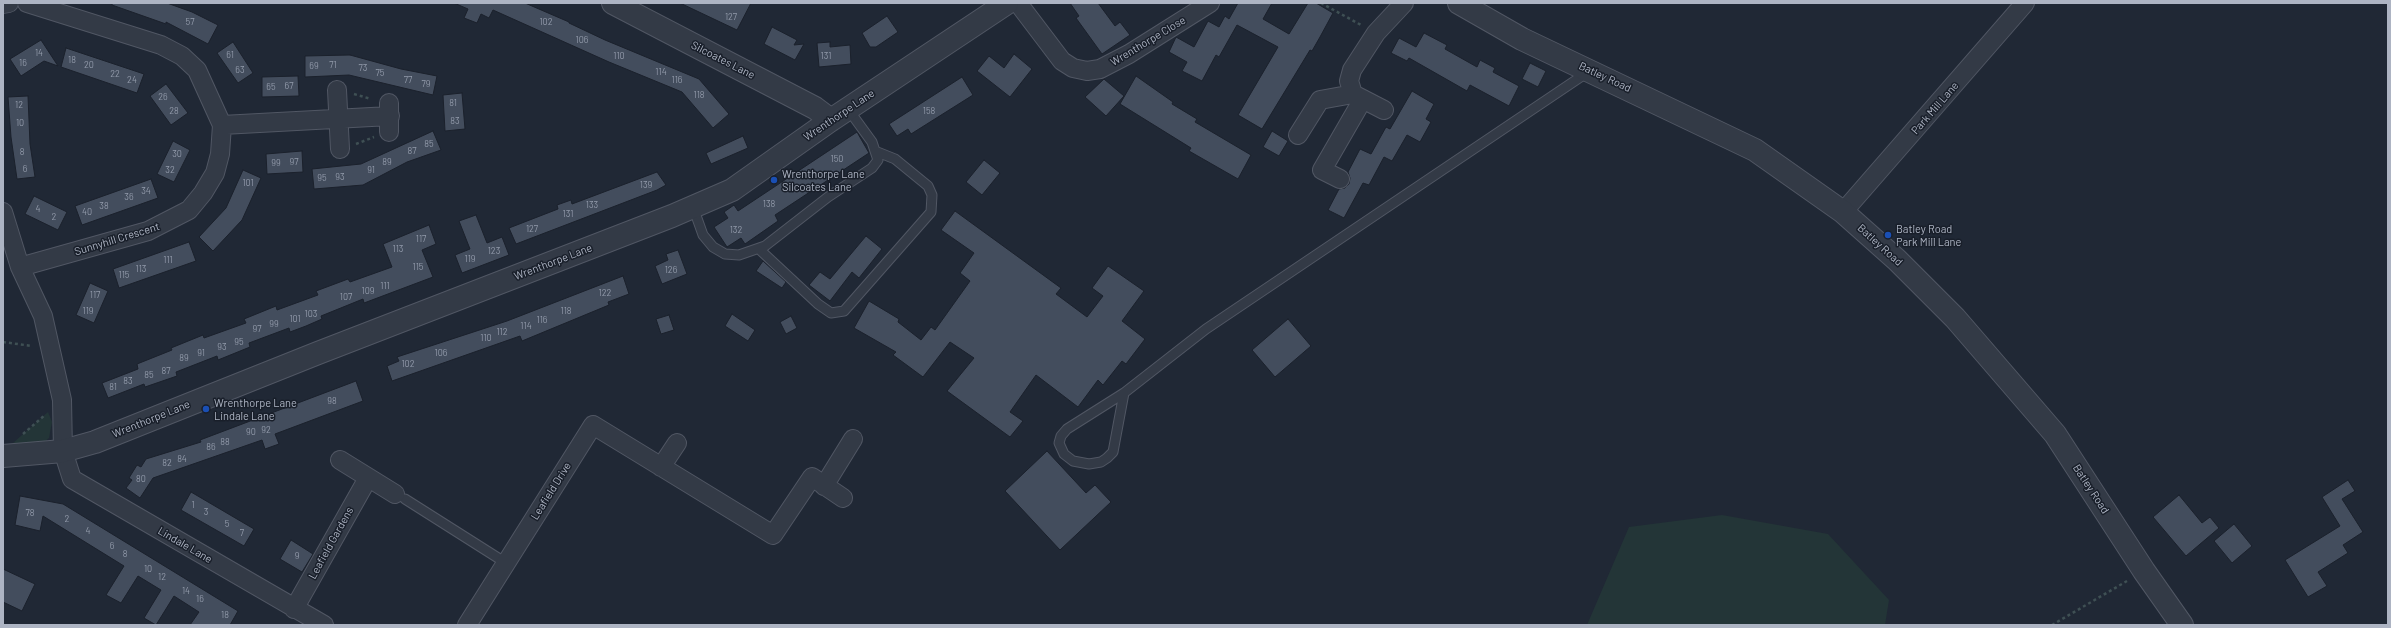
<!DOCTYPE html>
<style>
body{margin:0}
#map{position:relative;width:2391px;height:628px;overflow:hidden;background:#202835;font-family:Barlow,sans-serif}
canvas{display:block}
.frame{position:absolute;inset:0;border:4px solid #adb4c3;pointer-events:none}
</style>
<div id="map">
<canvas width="2391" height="628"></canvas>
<div class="frame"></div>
</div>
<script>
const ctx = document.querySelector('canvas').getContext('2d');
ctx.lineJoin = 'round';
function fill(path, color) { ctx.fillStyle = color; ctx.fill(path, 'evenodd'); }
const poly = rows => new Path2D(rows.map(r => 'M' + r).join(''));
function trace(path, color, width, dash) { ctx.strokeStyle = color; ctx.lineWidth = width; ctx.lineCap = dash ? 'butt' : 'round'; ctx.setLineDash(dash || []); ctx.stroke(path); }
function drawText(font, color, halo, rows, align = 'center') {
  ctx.font = font + ' Barlow,sans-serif'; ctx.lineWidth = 3; ctx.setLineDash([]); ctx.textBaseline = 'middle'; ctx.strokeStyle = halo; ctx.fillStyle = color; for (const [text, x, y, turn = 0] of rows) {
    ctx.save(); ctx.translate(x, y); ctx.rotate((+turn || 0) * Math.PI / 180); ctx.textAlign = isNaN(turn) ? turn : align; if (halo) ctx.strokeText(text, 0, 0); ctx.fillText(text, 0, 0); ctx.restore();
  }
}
fill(poly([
 [48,412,52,422,49,438,43,443,13,443],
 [1722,515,1828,534,1889,600,1885,625,1587,625,1629,527]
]), '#233537');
const building = poly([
 [112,3,167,3,192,12,218,25,208,44,166,22,166,24,112,5,112,3],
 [454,3,525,3,569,22,569,23,605,40,699,79,729,114,713,128,682,92,609,62,493,10,489,18,481,14,477,23,464,18,468,9,454,3],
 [680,3,751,3,737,30,680,3],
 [1070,3,1098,3,1115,26,1120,22,1130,35,1102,54,1076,18,1079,16,1070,3],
 [1238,3,1272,3,1263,19,1289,34,1308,3,1316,3,1333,13,1320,37,1312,51,1310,50,1262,129,1238,115,1278,47,1237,25,1219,57,1216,55,1202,81,1182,71,1187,62,1169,52,1176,37,1194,47,1208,21,1219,27,1225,16,1229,19,1238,3],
 [887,16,898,32,876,47,870,47,862,33,887,16],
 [772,27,797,40,794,45,804,44,795,60,764,44,772,27],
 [1424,33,1447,45,1445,49,1477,67,1480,60,1495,68,1493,72,1519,86,1509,106,1470,85,1467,91,1409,58,1407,61,1391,53,1399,38,1416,47,1424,33],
 [41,40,58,66,44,61,21,76,10,59,41,40],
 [233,42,253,73,238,83,217,53,233,42],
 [830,42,830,47,850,45,851,64,819,67,817,43,830,42],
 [66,48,144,74,137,93,61,67,66,48],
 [1014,54,1032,69,1010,97,977,71,989,56,1004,68,1014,54],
 [350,55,401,69,437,76,433,95,349,75,305,77,305,56,350,55],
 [1530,63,1546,71,1538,87,1522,79,1530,63],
 [298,76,299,96,262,97,262,77,298,76],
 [1136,76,1173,102,1172,104,1197,119,1195,122,1251,155,1238,179,1189,151,1191,148,1120,104,1136,76],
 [962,77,973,95,911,134,908,129,897,136,889,124,962,77],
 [1104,79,1124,96,1106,116,1085,97,1104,79],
 [166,84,188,113,171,125,150,96,166,84],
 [1412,91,1434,104,1426,119,1431,122,1420,142,1407,135,1392,161,1384,157,1369,185,1363,183,1344,218,1328,210,1339,189,1345,188,1349,184,1350,178,1348,172,1360,149,1371,154,1386,127,1390,129,1412,91],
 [462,93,465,129,445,131,443,95,462,93],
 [28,96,30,144,35,177,17,179,11,137,8,97,28,96],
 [433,131,441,150,407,162,363,185,314,189,312,169,361,164,433,131],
 [1272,131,1288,141,1279,156,1263,147,1272,131],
 [857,132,869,153,775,215,778,221,745,244,741,238,727,247,714,227,728,218,724,212,734,205,738,211,857,132],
 [743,136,748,148,711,164,706,153,743,136],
 [173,141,190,150,174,182,157,174,173,141],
 [302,151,303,172,267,174,266,154,302,151],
 [984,160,1000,173,982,195,966,182,984,160],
 [243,170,261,178,242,220,213,251,199,237,226,208,243,170],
 [657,172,666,185,657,190,516,244,509,228,558,209,557,205,571,200,572,204,657,172],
 [151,179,158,198,82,225,75,206,151,179],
 [34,196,67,212,58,230,25,214,34,196],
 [955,211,1061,288,1056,294,1087,317,1103,296,1092,288,1108,266,1144,291,1122,321,1145,339,1126,364,1122,361,1103,385,1098,380,1078,407,1036,375,1010,412,1023,421,1010,437,947,391,974,358,950,342,923,377,893,355,896,352,854,328,869,301,899,319,898,322,921,340,931,327,935,330,970,281,960,273,974,253,941,230,955,211],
 [476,215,487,243,502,237,509,255,462,273,455,255,470,249,459,221,476,215],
 [429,225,436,244,422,250,433,277,364,303,363,299,321,316,322,319,306,326,290,332,289,328,249,343,250,347,218,360,217,356,176,372,177,376,145,387,144,384,108,398,102,383,138,369,137,364,172,350,171,348,203,335,204,338,246,323,244,319,276,306,277,310,318,295,316,291,348,279,350,282,392,267,383,244,429,225],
 [866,236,882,249,859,278,852,272,830,301,809,285,820,272,830,279,866,236],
 [189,242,196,261,119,288,113,269,189,242],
 [678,250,687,274,662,284,655,266,668,260,666,254,678,250],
 [763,261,786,282,782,288,756,271,763,261],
 [623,276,629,294,608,302,609,305,522,341,520,336,392,381,387,366,399,361,397,357,507,321,623,276],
 [90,283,108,291,94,323,76,315,90,283],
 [732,314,755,330,748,341,725,326,732,314],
 [669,315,674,330,661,334,656,319,669,315],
 [791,316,797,328,786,334,780,322,791,316],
 [1288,319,1311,346,1275,377,1252,350,1288,319],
 [356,381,363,401,275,434,279,444,265,449,262,440,153,478,140,498,126,488,132,480,129,478,137,465,141,467,146,459,201,442,200,440,356,381],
 [1047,451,1086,493,1095,485,1111,502,1060,550,1005,491,1047,451],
 [2348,480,2355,491,2342,499,2363,532,2343,545,2348,553,2318,572,2327,586,2308,597,2285,560,2340,526,2322,497,2348,480],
 [191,492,254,529,244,546,181,510,191,492],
 [2179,495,2202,523,2210,517,2219,528,2186,556,2153,517,2179,495],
 [20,496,63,504,238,611,230,625,190,625,199,612,174,596,156,625,144,618,161,590,138,576,121,603,106,595,124,566,43,516,40,531,15,525,20,496],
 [2234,524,2252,546,2232,563,2214,541,2234,524],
 [291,540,313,554,302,572,280,559,291,540],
 [3,569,35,584,22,611,3,602,3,569]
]);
fill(building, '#434d5d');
trace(building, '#1b212c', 1);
const service = poly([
 [693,207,703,235,713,247,725,254,739,255,765,246,828,197,872,168,878,160,872,142,848,109],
 [759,249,818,304,831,313,844,311,931,212,932,195,928,186,895,159,875,151],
 [1124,393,1113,452,1107,458,1101,462,1089,464,1073,461,1064,454,1059,443,1061,436,1067,429,1124,393,1206,329,1588,72],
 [405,499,506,563]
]);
const minor = poly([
 [1018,3,1062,61,1073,68,1087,71,1100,69,1129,54,1210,3],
 [3,4,9,3],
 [337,90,340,149],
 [389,103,389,132],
 [1384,110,1353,94,1349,81,1352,70,1376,33,1404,3],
 [222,125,390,116],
 [1298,135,1320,100,1353,94],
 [1340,179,1322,170,1363,99],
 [3,212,20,267,43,316,62,400,63,451,72,479,324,625],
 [1843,212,2025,3],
 [20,267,148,231,189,210,203,193,215,173,220,154,222,125,197,70,182,56,161,45,27,3],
 [340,460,395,494],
 [661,467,677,443],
 [824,486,853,439],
 [294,609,368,478],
 [467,625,593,425,773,535,812,477,843,498]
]);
const tertiary = poly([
 [613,3,815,108,831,120],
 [1459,3,1522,39,1755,150,1843,212,1897,260,1955,318,2055,434,2144,571,2182,625],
 [3,456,63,451,95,442,318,353,672,216,732,190,831,120,1007,3]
]);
trace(service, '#515764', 11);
trace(minor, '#515764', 20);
trace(tertiary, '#515764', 24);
trace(poly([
 [1321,3,1361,25],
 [354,94,371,99],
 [356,144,374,137],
 [3,342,32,346],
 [23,434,45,415],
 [2052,625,2127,581]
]), '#3f5054', 2.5, [3, 3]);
trace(service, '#333a46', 9);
trace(minor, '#333a46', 18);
trace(tertiary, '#333a46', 22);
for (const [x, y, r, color] of [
 [774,180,4,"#1a4fb4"],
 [1888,235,4,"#1a4fb4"],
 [206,409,4,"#1a4fb4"]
]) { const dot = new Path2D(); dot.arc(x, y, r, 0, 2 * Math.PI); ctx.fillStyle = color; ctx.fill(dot); trace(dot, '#191f2a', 1.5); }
drawText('9px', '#929aaa', null, [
 ["127",731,17],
 ["57",190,22],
 ["102",546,22],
 ["106",582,40],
 ["14",39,53],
 ["61",230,55],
 ["110",619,56],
 ["131",826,56],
 ["18",72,60],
 ["16",23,63],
 ["20",89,65],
 ["71",333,65],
 ["69",314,66],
 ["73",363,68],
 ["63",240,70],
 ["114",661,72],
 ["75",380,73],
 ["22",115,74],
 ["24",132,80],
 ["77",408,80],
 ["116",677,80],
 ["79",426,84],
 ["67",289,86],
 ["65",271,87],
 ["118",699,95],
 ["26",163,97],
 ["81",453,103],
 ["12",19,105],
 ["28",174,111],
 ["158",929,111],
 ["83",455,121],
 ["10",20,123],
 ["85",429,144],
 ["87",412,151],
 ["8",22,152],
 ["30",177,154],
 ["150",837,159],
 ["97",294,162],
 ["89",387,162],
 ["99",276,163],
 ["6",25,169],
 ["32",170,170],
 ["91",371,170],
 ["93",340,177],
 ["95",322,178],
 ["101",248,183],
 ["139",646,185],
 ["34",146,191],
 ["36",129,197],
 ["138",769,204],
 ["133",592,205],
 ["38",104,206],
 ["4",38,209],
 ["40",87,212],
 ["131",568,214],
 ["2",54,217],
 ["127",532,229],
 ["132",736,230],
 ["117",421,239],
 ["113",398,249],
 ["123",494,251],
 ["119",470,259],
 ["111",168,260],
 ["115",418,267],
 ["113",141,269],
 ["126",671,270],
 ["115",124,275],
 ["111",385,286],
 ["109",368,291],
 ["122",605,293],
 ["117",95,295],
 ["107",346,297],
 ["119",88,311],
 ["118",566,311],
 ["103",311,314],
 ["101",295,319],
 ["116",542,320],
 ["99",274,324],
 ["114",526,326],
 ["97",257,329],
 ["112",502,332],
 ["110",486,338],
 ["95",239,342],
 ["93",222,347],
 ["91",201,353],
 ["106",441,353],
 ["89",184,358],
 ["102",408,364],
 ["87",166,371],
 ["85",149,375],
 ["83",128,381],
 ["81",113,387],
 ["98",332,401],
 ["92",266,430],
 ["90",251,432],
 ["88",225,442],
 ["86",211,447],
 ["84",182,459],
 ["82",167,463],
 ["80",141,479],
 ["1",193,505],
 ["3",206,512],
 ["78",30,513],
 ["2",67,519],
 ["5",227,524],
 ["4",88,531],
 ["7",242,533],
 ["6",112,546],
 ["8",125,554],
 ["9",297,556],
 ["10",148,569],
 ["12",162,577],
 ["14",186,591],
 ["16",200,599],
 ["18",225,615]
]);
drawText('11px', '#adb4c3', '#191f2a', [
 ["Wrenthorpe Close",1148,41,-31],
 ["Silcoates Lane",723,60,27],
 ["Batley Road",1605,77,25],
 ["Park Mill Lane",1935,108,-49],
 ["Wrenthorpe Lane",839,115,-34],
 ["Sunnyhill Crescent",117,239,-17],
 ["Batley Road",1880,245,42],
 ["Wrenthorpe Lane",553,262,-21],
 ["Wrenthorpe Lane",151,419,-22],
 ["Batley Road",2091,489,57],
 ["Leafield Drive",551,491,-58],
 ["Leafield Gardens",331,543,-61],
 ["Lindale Lane",185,545,30]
]);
drawText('11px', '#adb4c3', '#191f2a', [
 ["Wrenthorpe Lane",782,174],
 ["Silcoates Lane",782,187],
 ["Batley Road",1896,229],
 ["Park Mill Lane",1896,242],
 ["Wrenthorpe Lane",214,403],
 ["Lindale Lane",214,416]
], 'left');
</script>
